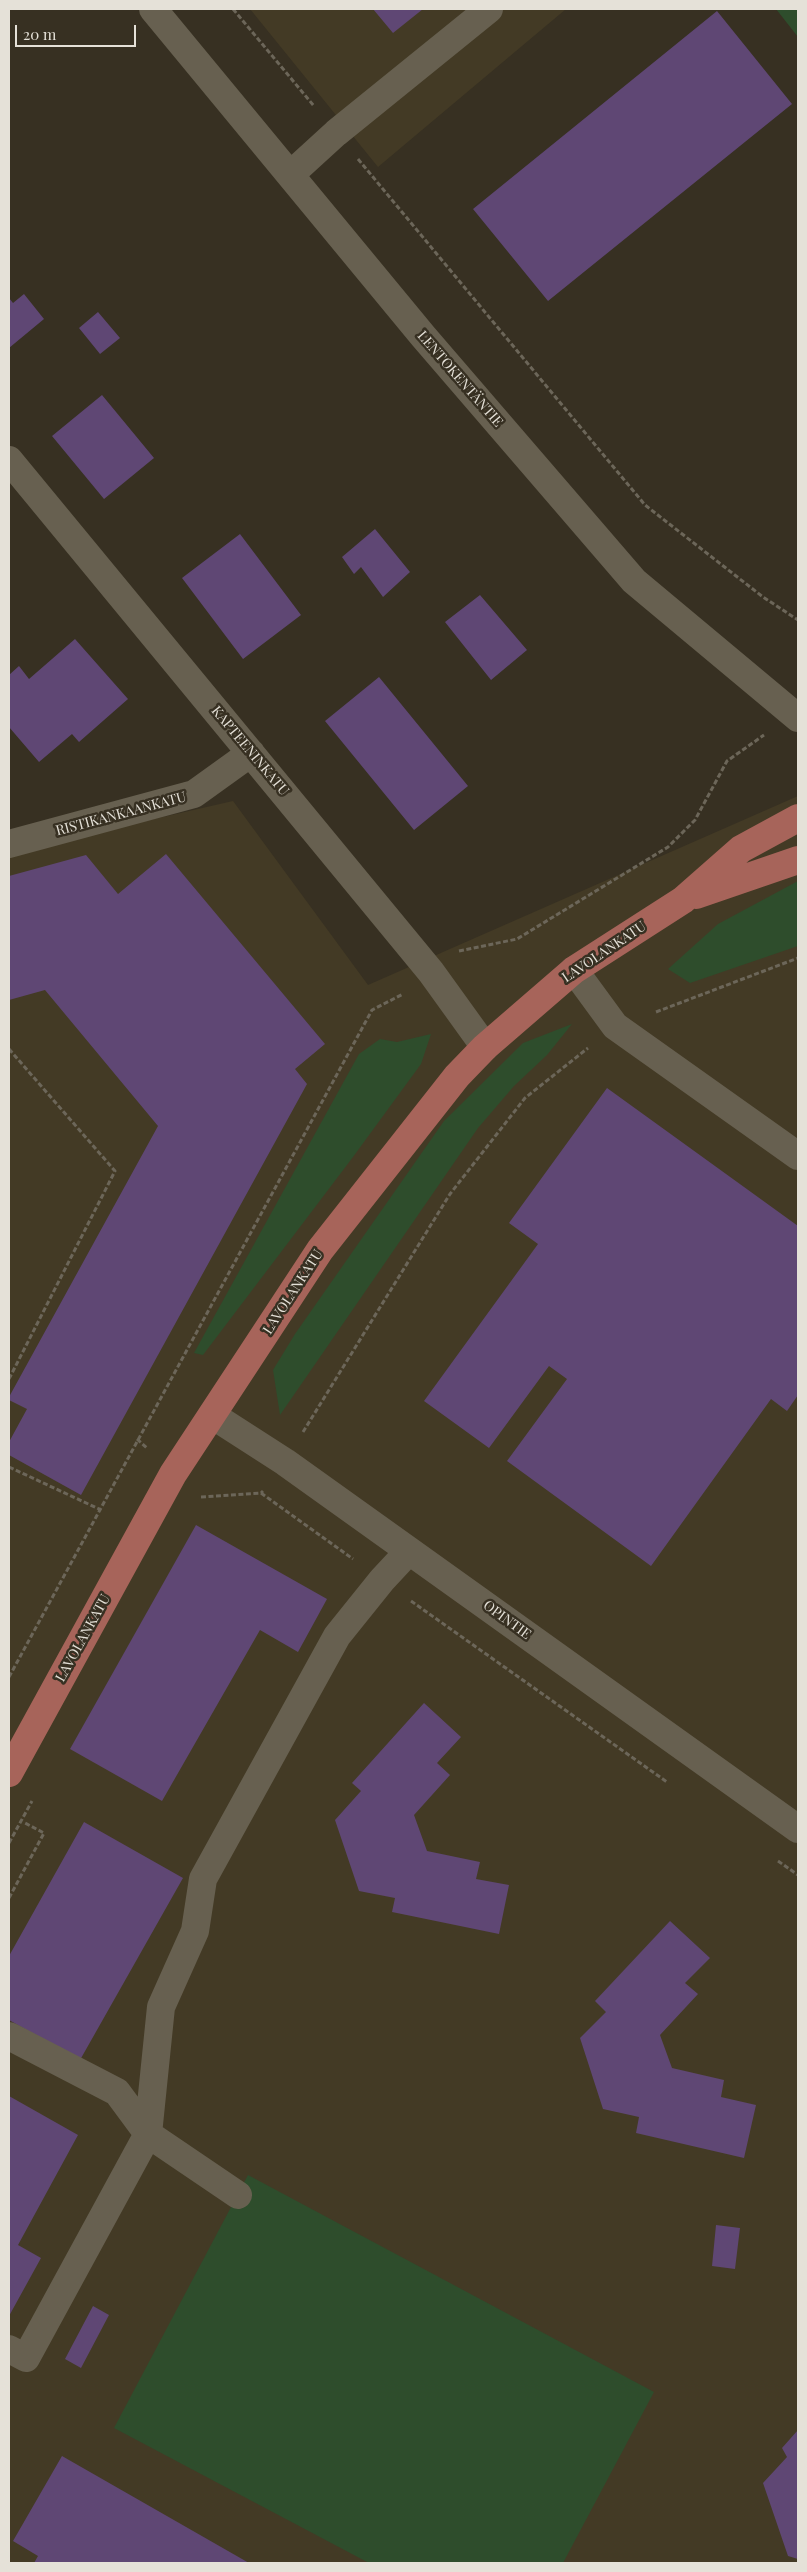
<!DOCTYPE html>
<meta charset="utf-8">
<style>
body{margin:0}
#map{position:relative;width:807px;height:2572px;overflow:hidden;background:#373022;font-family:"Playfair Display",serif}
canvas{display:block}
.frame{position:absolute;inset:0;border:10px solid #e5e1d8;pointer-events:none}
.scale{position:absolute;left:15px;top:25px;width:121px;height:22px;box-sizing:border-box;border:2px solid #e5e1d8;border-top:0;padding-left:6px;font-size:15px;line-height:18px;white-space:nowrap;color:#e5e1d8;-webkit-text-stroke:4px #373022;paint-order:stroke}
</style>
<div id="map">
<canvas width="807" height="2572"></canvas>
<div class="frame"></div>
<div class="scale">20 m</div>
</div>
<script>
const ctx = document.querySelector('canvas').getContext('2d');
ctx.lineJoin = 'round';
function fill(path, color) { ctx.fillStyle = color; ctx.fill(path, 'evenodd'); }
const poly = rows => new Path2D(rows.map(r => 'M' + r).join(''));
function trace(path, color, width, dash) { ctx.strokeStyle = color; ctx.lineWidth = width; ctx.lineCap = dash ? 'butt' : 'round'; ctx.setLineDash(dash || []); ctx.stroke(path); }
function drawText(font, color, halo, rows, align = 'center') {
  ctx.font = font + ' "Playfair Display",serif'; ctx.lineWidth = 5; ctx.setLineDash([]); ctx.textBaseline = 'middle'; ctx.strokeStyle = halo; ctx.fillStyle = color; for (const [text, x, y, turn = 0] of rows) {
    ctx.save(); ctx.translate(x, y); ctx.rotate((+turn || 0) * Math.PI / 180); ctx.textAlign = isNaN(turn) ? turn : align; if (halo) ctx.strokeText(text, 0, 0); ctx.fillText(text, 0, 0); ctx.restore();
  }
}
fill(poly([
 [250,9,566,9,378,167],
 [798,796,798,2563,9,2563,9,852,233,801,368,985]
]), '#433a25');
fill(poly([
 [776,9,798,9,798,37],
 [798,881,798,946,690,983,668,969,718,924],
 [572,1024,547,1055,514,1086,478,1128,280,1415,273,1370,295,1334,444,1121,523,1043],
 [431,1034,421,1064,353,1157,203,1355,194,1353,359,1054,380,1039,397,1042],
 [248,2175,654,2392,563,2563,369,2563,114,2428]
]), '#2e4d2c');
fill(poly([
 [373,9,423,9,393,33],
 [717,11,792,104,548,301,473,209],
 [24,294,44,319,9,348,9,298,13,303],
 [98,312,120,338,100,354,79,328],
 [102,395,154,458,104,499,52,436],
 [375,529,410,572,383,597,361,567,354,574,342,557],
 [240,534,301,615,243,659,182,578],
 [480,595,527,650,491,680,445,622],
 [75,639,128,699,79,742,72,734,39,762,9,727,9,675,19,666,29,679],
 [379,677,468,786,414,830,325,721],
 [166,854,325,1044,295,1069,307,1084,81,1495,9,1455,9,1442,27,1409,9,1400,9,1397,158,1126,45,990,9,1000,9,876,86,855,118,894],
 [607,1088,798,1226,798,1395,787,1411,771,1399,651,1566,507,1461,567,1379,549,1366,489,1448,424,1401,538,1244,509,1223],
 [196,1525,327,1599,298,1652,260,1630,162,1801,70,1749],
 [424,1703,461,1737,437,1763,450,1775,414,1815,427,1851,480,1862,476,1879,509,1885,499,1934,392,1912,395,1898,359,1891,335,1820,361,1791,352,1783],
 [84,1822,183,1878,80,2060,9,2020,9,1956],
 [670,1921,710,1958,685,1983,698,1994,660,2035,672,2068,724,2080,721,2097,756,2105,744,2158,636,2133,639,2117,603,2109,580,2038,606,2012,595,2001],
 [9,2096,78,2135,18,2245,41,2258,9,2316],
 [716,2225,740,2228,735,2269,712,2266],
 [93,2306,109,2315,81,2368,65,2359],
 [798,2430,798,2559,788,2556,763,2483,787,2457,782,2448],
 [62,2456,249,2563,34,2563,38,2556,13,2541]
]), '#5f4774');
trace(poly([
 [233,9,314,106],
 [358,159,645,505,763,597,798,620],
 [459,951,517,939,668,847,695,820,727,761,764,735],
 [656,1012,798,958],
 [9,1049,115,1171,9,1379],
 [303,1432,450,1194,525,1098,588,1048],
 [137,1439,148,1449],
 [9,1467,99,1509],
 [261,1493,353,1559],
 [201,1497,261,1493,263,1491],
 [411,1601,667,1782],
 [9,1677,372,1010,403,994],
 [9,1843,32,1801],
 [778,1861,798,1875],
 [9,1898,44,1833,23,1822]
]), '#6c6659', 3, [5, 2.5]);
trace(poly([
 [153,9,423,336,634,581,798,718],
 [290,175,336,133,489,9],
 [9,460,431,972,485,1047],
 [9,844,194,794,251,753],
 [574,970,615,1026,798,1156],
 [212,1415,285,1462,798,1829],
 [9,2036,117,2092,148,2134,238,2195],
 [9,2349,26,2358,148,2134,161,2007,195,1931,203,1879,337,1636,382,1580,409,1551]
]), '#676050', 28);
trace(poly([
 [696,895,798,860],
 [9,1773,173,1474,320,1250,457,1076,485,1047,574,970,683,900,741,849,798,818]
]), '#a7645a', 28);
drawText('14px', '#e5e1d8', '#373022', [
 ["LENTOKENTÄNTIE",460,379,49],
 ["KAPTEENINKATU",250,751,50],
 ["RISTIKANKAANKATU",121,814,-15],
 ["LAVOLANKATU",604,952,-34],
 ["LAVOLANKATU",293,1292,-57],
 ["OPINTIE",507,1620,36],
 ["LAVOLANKATU",83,1638,-61]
]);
</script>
